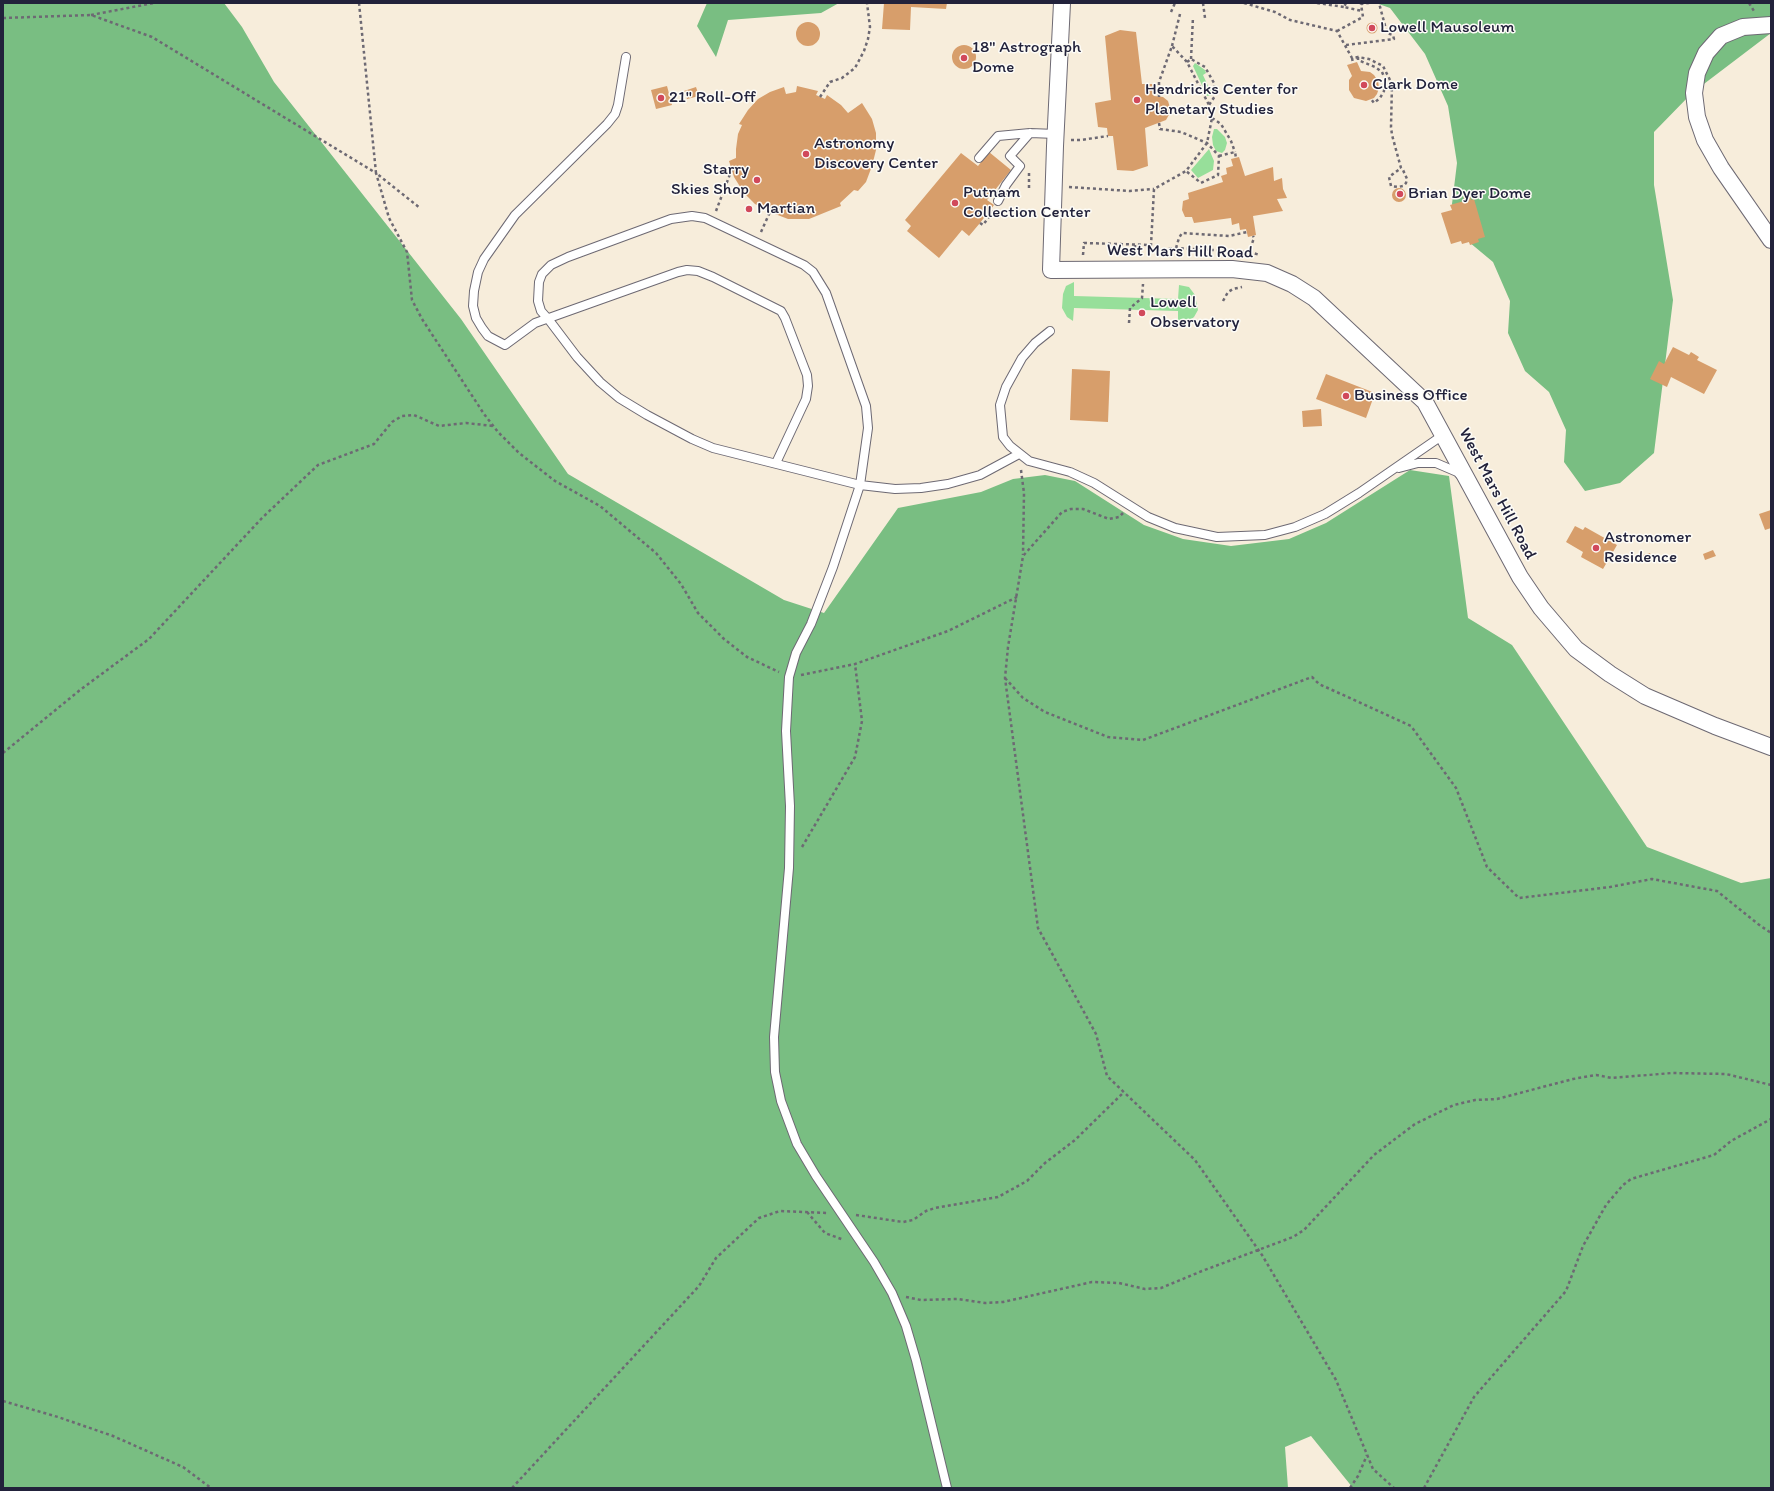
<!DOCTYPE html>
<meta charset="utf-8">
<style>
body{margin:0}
#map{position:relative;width:1774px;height:1491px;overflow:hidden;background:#f7eddb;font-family:Itim,sans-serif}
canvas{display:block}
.frame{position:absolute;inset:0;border:4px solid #22223b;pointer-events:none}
</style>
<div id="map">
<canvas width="1774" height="1491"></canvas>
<div class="frame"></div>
</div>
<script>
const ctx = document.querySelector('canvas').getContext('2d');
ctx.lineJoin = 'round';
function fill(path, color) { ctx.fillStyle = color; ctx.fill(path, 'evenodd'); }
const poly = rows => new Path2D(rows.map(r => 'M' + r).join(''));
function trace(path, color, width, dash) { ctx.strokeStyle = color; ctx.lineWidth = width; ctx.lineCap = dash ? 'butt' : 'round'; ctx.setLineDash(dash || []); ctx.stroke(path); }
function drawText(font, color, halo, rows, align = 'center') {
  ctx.font = font + ' Itim,sans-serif'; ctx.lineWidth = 3; ctx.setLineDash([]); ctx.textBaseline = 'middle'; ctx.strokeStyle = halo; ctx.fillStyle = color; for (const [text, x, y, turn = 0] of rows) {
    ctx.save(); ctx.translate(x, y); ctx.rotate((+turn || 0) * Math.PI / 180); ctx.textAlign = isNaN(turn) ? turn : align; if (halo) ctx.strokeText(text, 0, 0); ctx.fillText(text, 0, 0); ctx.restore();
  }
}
fill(poly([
 [1195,63,1205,70,1206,73,1203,75,1209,88,1213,87,1212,95,1207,96,1193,66],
 [1214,129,1217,129,1225,137,1227,143,1225,150,1222,153,1216,151,1213,145,1212,137],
 [1209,149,1214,161,1213,170,1198,178,1191,170],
 [1074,282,1074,296,1178,299,1179,285,1189,287,1195,295,1198,310,1194,317,1188,322,1178,325,1178,311,1074,308,1073,321,1067,317,1062,308,1063,294,1066,286]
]), '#97df9a');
fill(poly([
 [3,3,224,3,242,27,274,82,461,319,568,474,784,600,824,613,898,508,981,492,1013,479,1045,475,1075,481,1144,525,1183,539,1231,546,1289,539,1326,523,1410,470,1449,476,1468,618,1512,645,1647,847,1741,883,1771,878,1771,1488,1353,1488,1311,1436,1285,1447,1288,1488,3,1488],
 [707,3,839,3,821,13,728,20,716,57,697,26],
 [1376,3,1771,3,1771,33,1692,93,1654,132,1654,185,1673,300,1654,453,1620,483,1585,491,1564,462,1566,430,1549,392,1525,371,1508,333,1510,301,1493,262,1469,242,1452,204,1457,163,1448,106,1425,54,1390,8]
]), '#79be82');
fill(poly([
 [884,3,947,3,946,9,911,7,910,30,882,29],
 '796 34a12 12 0 1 1 24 0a12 12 0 1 1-24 0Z',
 '1366.5 28a5.5 5.5 0 1 1 11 0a5.5 5.5 0 1 1-11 0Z',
 [1120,30,1136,32,1142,84,1153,84,1154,96,1163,97,1168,101,1171,111,1166,120,1145,128,1148,166,1133,171,1117,170,1113,136,1108,136,1107,128,1098,127,1095,103,1111,100,1105,36],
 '952 57a12 12 0 1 1 24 0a12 12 0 1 1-24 0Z',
 [1357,62,1361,71,1370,72,1374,75,1378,81,1379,88,1377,94,1374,98,1366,101,1354,98,1349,90,1349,80,1352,76,1347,65],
 [667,86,672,105,656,109,651,90],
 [797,86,818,91,816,95,825,99,827,95,841,105,848,113,862,103,872,119,876,133,876,150,872,166,866,182,858,191,854,190,840,203,841,206,809,219,788,219,770,212,755,204,744,193,734,177,729,161,736,158,736,149,738,134,742,125,739,124,748,110,758,99,770,92,784,87,786,94,796,92],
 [696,87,699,96,687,99,684,91],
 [989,152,1011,170,987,200,994,205,980,223,969,236,962,230,939,258,907,231,911,226,905,220,961,153,978,166],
 [1239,157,1245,176,1273,167,1274,181,1282,178,1283,189,1287,198,1277,199,1283,211,1253,216,1256,235,1248,237,1246,229,1240,230,1239,223,1232,225,1231,218,1194,223,1192,217,1185,217,1182,210,1183,201,1189,199,1188,193,1223,182,1221,176,1227,174,1226,168,1233,166,1231,159],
 '1392 195a7 7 0 1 1 14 0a7 7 0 1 1-14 0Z',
 [1470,193,1471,200,1474,199,1485,237,1478,239,1479,242,1470,245,1469,242,1462,244,1461,241,1451,244,1441,213,1452,210,1450,205,1464,201,1463,195],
 [1673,347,1689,355,1691,352,1699,357,1697,360,1717,370,1704,394,1671,377,1667,387,1650,379,1659,361,1664,364],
 [1072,369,1110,371,1108,422,1070,420],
 [1326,374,1375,393,1366,418,1316,399],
 [1321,409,1322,426,1303,427,1302,411],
 [1771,510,1771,528,1765,530,1759,514],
 [1575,526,1583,530,1585,527,1617,545,1603,569,1581,557,1583,552,1566,542],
 [1713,550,1716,556,1705,560,1703,554],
 [1650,553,1652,559,1645,562,1643,555]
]), '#d79e6b');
const service = poly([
 [626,57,618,105,615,114,607,124,515,215,484,259,478,272,474,291,473,306,476,318,482,328,488,336,505,345,535,323,678,272,687,270,698,271,713,277,781,311,785,318,807,375,808,386,806,399,776,463],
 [979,158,998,136,1030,133,1056,134],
 [998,201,1006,185,1020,166,1010,156,1030,133],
 [1050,331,1035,343,1022,358,1006,387,1000,405,1003,437,1010,446,1029,461,1070,472,1094,483,1148,517,1175,528,1217,537,1265,535,1295,527,1325,514,1359,493,1443,435],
 [1399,468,1418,463,1436,463,1457,472,1461,476],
 [947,1488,916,1360,906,1326,892,1293,874,1262,816,1176,797,1144,781,1101,775,1072,774,1037,789,868,790,806,786,731,789,677,796,653,811,624,833,567,860,485,868,428,866,406,826,293,813,272,804,265,705,218,692,216,671,219,568,257,551,265,542,274,539,282,538,301,541,311,549,320,577,357,600,382,619,398,647,415,692,439,713,448,860,485,895,489,921,488,948,484,980,475,1019,454]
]);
const minor = poly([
 [1062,3,1055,146,1051,270,1232,269,1267,273,1292,284,1314,298,1425,402,1520,577,1541,608,1576,649,1610,674,1645,696,1715,726,1771,747],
 [1771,25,1743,27,1721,36,1706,53,1697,73,1694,93,1697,117,1705,140,1721,168,1771,240]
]);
trace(service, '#6d6973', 10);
trace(minor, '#6d6973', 18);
trace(poly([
 [359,3,376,173,420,208],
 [1203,3,1205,18],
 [1244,3,1275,12,1290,20,1337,31,1352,58,1358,57,1369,59,1383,66,1392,84,1391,127,1392,135,1401,168,1403,170,1407,179,1406,183,1403,186,1398,187,1391,186,1389,177,1401,168],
 [1317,3,1344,7],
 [1346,3,1344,7,1362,11],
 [1749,3,1754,11],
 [1171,12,1175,3],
 [91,15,154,3],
 [3,18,91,15,152,37,376,173,389,218,407,252,412,300,422,319,484,414,498,432,519,453,555,481,600,506,656,553,681,584,698,613,724,639,747,657,779,672],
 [1337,31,1363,17,1361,4,1369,3],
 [1346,45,1394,39,1393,35,1387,33,1379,3],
 [1172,46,1180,14],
 [1358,57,1358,60,1375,67,1382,72,1385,79,1384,91,1380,98,1374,103,1371,99],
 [1352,58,1353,63],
 [1191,59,1193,17],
 [820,97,830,82,842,78,855,68,864,51,868,39,870,27,867,3],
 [1159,97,1159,82,1172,46,1187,62,1209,105],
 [1212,118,1221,124,1231,141,1235,152],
 [1159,123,1160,129,1181,132,1207,143,1219,156,1218,175,1201,183,1186,171],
 [1071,140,1081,140,1108,136],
 [1219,156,1235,152,1236,158],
 [1069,187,1130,191,1154,189],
 [1029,188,1029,173],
 [716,211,732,169],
 [980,223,983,225,994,210],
 [761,232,770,212],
 [1176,248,1179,238,1182,233,1229,236,1247,232],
 [1151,251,1176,248,1249,252,1254,238,1253,236],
 [1249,252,1260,255],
 [1135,254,1135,244],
 [1083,255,1084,243,1151,245,1154,189,1186,171,1207,143,1212,118,1209,105,1215,96,1214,83,1205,67,1191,59,1187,62],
 [1223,301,1228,292,1233,289,1242,287],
 [1129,323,1130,308,1142,298,1143,284],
 [1021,470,1024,493,1023,555],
 [1123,513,1119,517,1109,519,1083,509,1071,509,1062,512,1023,556,1008,647,1005,678,1038,928,1096,1034,1107,1076,1195,1160,1262,1255,1336,1380,1373,1469,1394,1488],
 [801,675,855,664,948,631,1017,597],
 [1005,678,1023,698,1045,712,1108,737,1143,740,1312,677,1319,684,1411,726,1456,788,1487,867,1519,898,1610,887,1652,879,1717,891,1758,924,1771,933],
 [3,753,80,690,149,639,262,518,318,465,374,444,392,422,402,416,414,415,439,426,466,423,493,426],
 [802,847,855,757,862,721,855,664],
 [807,1212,825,1233,844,1240],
 [856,1215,903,1222,913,1220,926,1211,935,1208,998,1197,1027,1181,1045,1163,1075,1140,1124,1092],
 [906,1297,921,1300,958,1299,985,1303,1003,1302,1092,1282,1119,1283,1145,1289,1161,1288,1202,1271,1293,1237,1304,1230,1374,1155,1415,1124,1454,1105,1475,1100,1497,1099,1573,1079,1596,1075,1612,1078,1672,1073,1726,1074,1771,1085],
 [3,1401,58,1417,113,1436,183,1467,211,1488],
 [512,1488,699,1286,716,1258,759,1218,780,1211,827,1213],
 [1350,1488,1358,1476,1367,1455],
 [1424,1488,1474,1397,1566,1291,1583,1246,1606,1205,1623,1185,1631,1179,1714,1155,1731,1141,1771,1119]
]), '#6d6973', 2.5, [3, 3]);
trace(service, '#fff', 8);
trace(minor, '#fff', 16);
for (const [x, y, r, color] of [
 [1372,28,4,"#d1495b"],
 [964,58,4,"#d1495b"],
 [1364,85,4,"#d1495b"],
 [661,98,4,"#d1495b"],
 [1137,100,4,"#d1495b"],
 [806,154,4,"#d1495b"],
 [757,180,4,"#d1495b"],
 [1400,194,4,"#d1495b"],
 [955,203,4,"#d1495b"],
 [749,209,4,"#d1495b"],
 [1142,313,4,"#d1495b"],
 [1346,396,4,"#d1495b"],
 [1596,548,4,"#d1495b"]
]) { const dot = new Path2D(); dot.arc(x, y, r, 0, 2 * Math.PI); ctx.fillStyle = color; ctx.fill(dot); trace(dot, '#fdfcf7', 1.5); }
drawText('17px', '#22223b', '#fdfcf7', [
 ["Lowell Mausoleum",1380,28],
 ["18″ Astrograph",972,48],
 ["Dome",972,68],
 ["Clark Dome",1372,85],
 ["Hendricks Center for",1145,90],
 ["Planetary Studies",1145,110],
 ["21″ Roll-Off",669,98],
 ["Astronomy",814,144],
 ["Discovery Center",814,164],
 ["Starry",749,170,"right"],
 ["Skies Shop",749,190,"right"],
 ["Putnam",963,193],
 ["Collection Center",963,213],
 ["Brian Dyer Dome",1408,194],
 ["Martian",757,209],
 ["Lowell",1150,303],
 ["Observatory",1150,323],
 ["Business Office",1354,396],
 ["Astronomer",1604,538],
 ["Residence",1604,558]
], 'left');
drawText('17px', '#22223b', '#fdfcf7', [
 ["West Mars Hill Road",1180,252,1],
 ["West Mars Hill Road",1497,494,62]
]);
</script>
